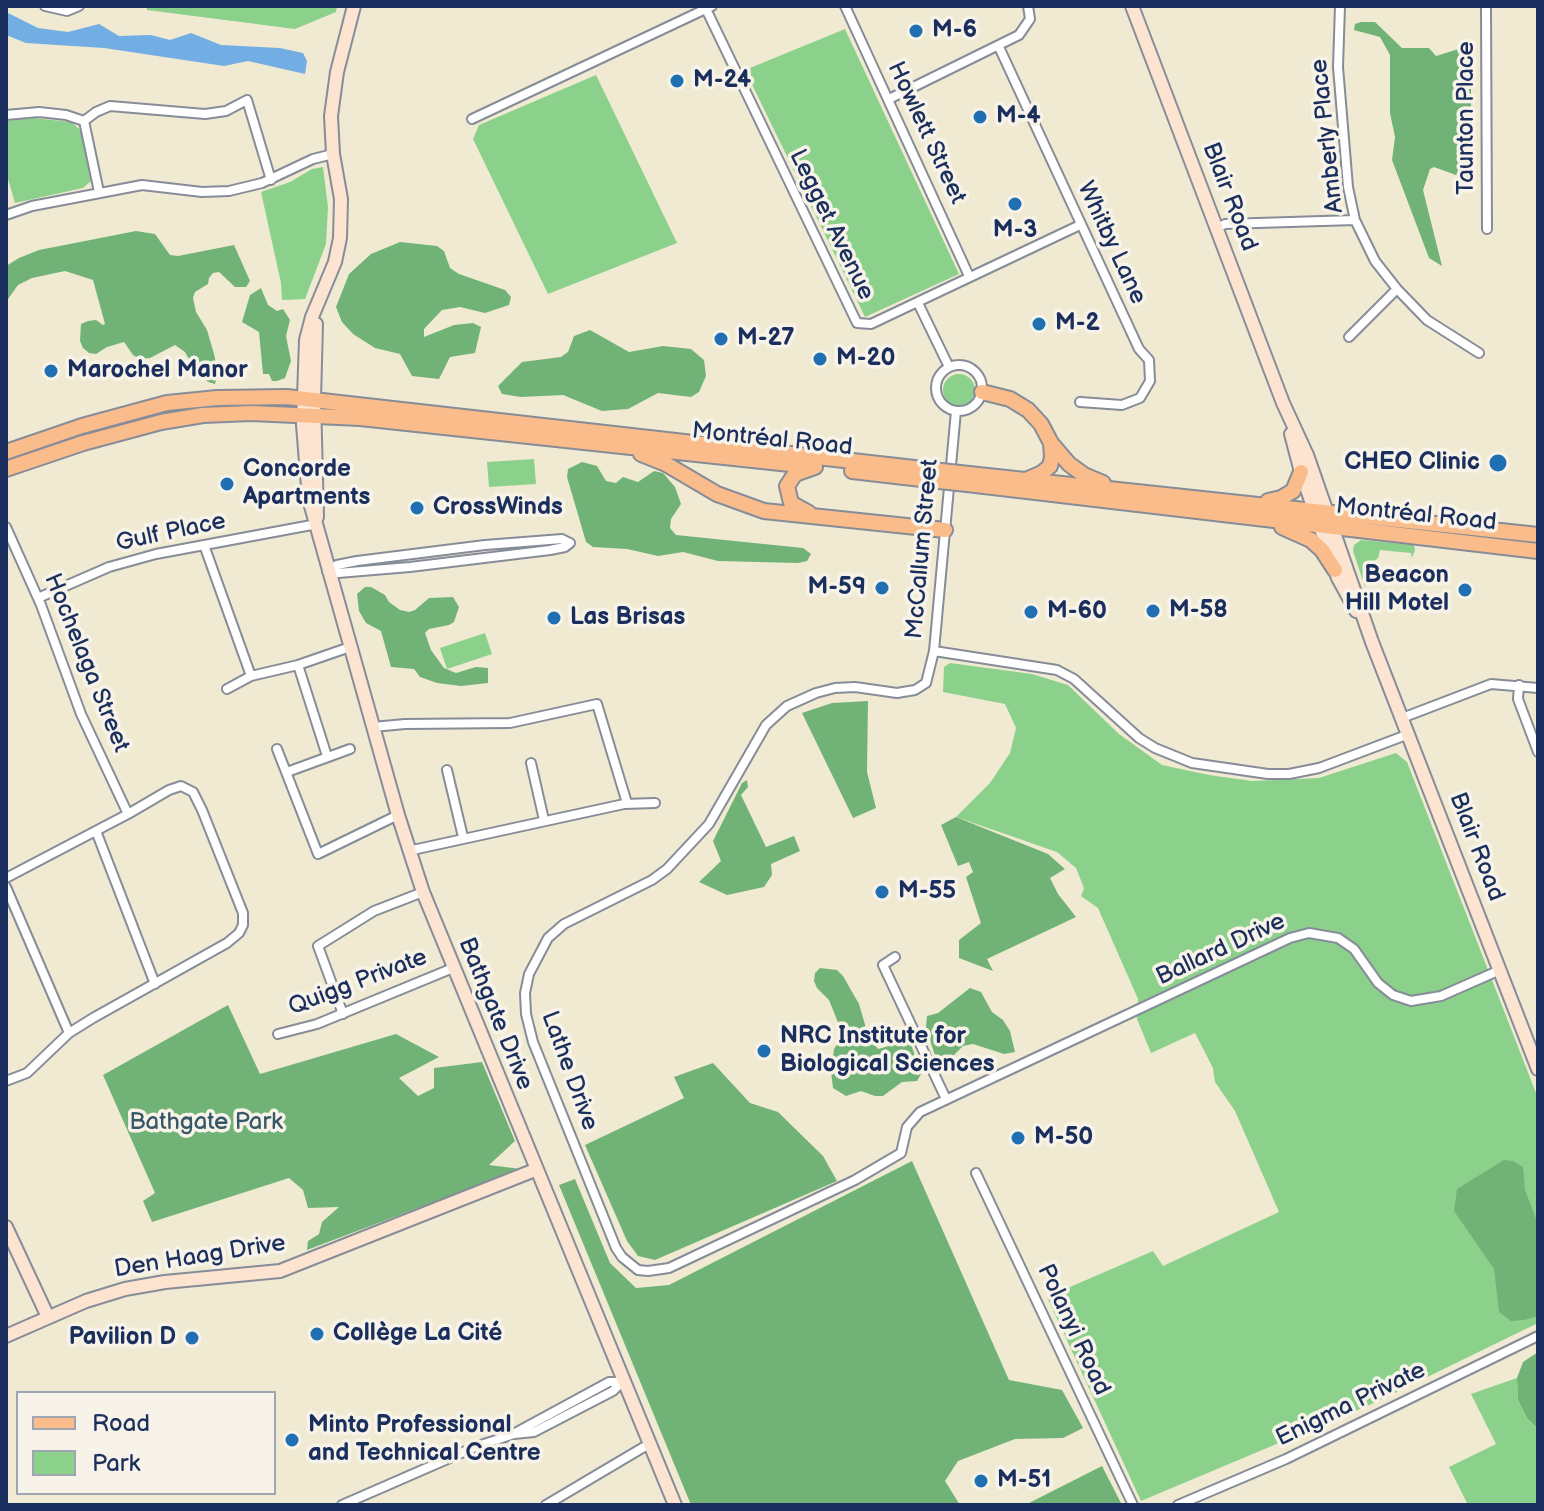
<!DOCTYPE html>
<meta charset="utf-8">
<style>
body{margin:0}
#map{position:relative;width:1544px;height:1511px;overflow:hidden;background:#f1ead3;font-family:"Balsamiq Sans",sans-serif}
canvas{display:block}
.frame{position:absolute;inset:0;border:8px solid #1b2f5e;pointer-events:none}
.legend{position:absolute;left:16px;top:1391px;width:260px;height:104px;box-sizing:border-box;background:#f7f3e8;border:2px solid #9fa5b1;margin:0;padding:10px 14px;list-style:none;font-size:24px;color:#1b2f5e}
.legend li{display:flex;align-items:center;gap:16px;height:40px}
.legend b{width:40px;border:2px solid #9fa5b1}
</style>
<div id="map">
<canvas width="1544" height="1511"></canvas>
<div class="frame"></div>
<ul class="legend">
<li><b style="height:10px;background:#fabc8b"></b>Road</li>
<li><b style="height:22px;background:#8cd18b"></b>Park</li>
</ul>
</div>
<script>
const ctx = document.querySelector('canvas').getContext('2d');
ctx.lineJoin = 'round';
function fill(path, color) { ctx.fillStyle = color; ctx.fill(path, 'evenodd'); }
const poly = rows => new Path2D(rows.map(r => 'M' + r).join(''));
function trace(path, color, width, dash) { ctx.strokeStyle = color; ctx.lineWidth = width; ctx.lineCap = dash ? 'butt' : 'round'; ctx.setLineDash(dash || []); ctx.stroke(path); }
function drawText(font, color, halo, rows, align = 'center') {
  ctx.font = font + ' "Balsamiq Sans",sans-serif'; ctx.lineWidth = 7; ctx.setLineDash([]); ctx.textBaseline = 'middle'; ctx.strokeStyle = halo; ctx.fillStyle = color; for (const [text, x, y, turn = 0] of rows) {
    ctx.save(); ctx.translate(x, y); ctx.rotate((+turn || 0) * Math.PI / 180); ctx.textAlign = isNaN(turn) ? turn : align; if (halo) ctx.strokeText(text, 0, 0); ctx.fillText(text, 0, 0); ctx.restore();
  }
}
fill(poly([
 [147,6,337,6,336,12,295,29,147,10],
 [845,29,959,274,865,317,745,70],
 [596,75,677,243,548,294,473,139,479,125],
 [34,118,71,122,82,131,91,181,83,188,15,203,6,172,6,121],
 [323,167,328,207,326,244,305,299,282,300,281,283,261,192,290,182,312,169],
 '943 390a16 16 0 1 1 32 0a16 16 0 1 1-32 0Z',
 [534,459,536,484,489,487,487,462],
 [1361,540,1414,545,1415,550,1412,558,1411,553,1380,550,1378,558,1371,564,1365,587,1353,551,1354,545],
 [485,633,492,654,447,669,440,648],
 [950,663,1032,674,1068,685,1119,734,1162,765,1209,775,1252,781,1319,778,1396,753,1407,762,1538,1098,1538,1323,1374,1403,1141,1501,1047,1297,1153,1251,1163,1266,1279,1212,1235,1111,1215,1082,1213,1068,1195,1033,1151,1053,1137,1019,1138,999,1098,908,1081,896,1084,888,1076,868,1057,852,956,817,990,783,1010,753,1016,728,1005,704,943,692,944,667],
 [1517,1378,1518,1400,1527,1418,1538,1429,1538,1505,1468,1505,1449,1467,1496,1444,1471,1394]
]), '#8cd18b');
fill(poly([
 [1361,22,1375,22,1402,48,1429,48,1436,56,1465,47,1471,51,1471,170,1464,178,1434,167,1430,169,1423,190,1442,266,1429,258,1392,160,1395,137,1390,113,1390,55,1380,37,1354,30,1355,24],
 [136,231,155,234,170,255,178,256,234,245,250,281,246,287,235,287,219,272,213,273,209,278,208,284,195,292,193,298,196,312,207,330,214,354,218,372,215,384,208,382,194,368,185,352,175,345,150,358,140,359,133,355,124,342,107,347,96,354,89,353,83,348,80,341,81,324,88,321,96,320,103,325,105,324,93,280,65,271,32,278,18,285,6,302,6,266,19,258,39,250],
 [400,242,437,246,444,251,450,268,459,274,505,290,511,297,509,305,485,313,460,307,442,310,424,329,424,337,454,325,473,323,481,327,475,353,450,357,439,379,412,376,400,354,375,348,353,334,342,322,336,307,349,274,371,254],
 [261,288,268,305,277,311,283,309,290,320,286,336,291,361,285,378,277,381,272,381,269,374,263,374,259,332,242,322,250,295],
 [590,330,629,352,663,346,691,349,704,360,706,376,699,392,691,397,658,393,628,409,602,411,563,395,521,397,502,394,498,386,522,362,561,357,568,352,574,336],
 [582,462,597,466,606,481,616,483,623,477,638,482,654,471,663,473,675,487,681,504,671,519,670,528,676,535,803,548,811,554,807,561,798,563,718,561,683,552,658,556,627,549,593,547,586,542,567,477,568,469],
 [365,587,371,587,385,595,389,602,400,610,409,612,415,610,429,598,453,597,459,607,454,622,449,625,429,629,425,633,431,650,444,668,456,673,476,667,488,668,488,683,461,686,437,683,420,677,414,669,391,667,381,631,366,623,359,611,357,594],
 [868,701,867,772,876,808,853,818,802,713,832,703],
 [747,780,748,787,741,795,766,847,794,836,800,851,771,864,772,875,764,887,727,895,699,882,721,861,713,841,742,783],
 [956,817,1048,854,1065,869,1050,878,1058,894,1076,917,987,959,993,971,959,958,959,940,981,923,966,877,973,872,969,862,958,866,941,825],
 [820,968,837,970,843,976,859,1004,868,1035,878,1049,903,1042,911,1044,921,1074,917,1081,902,1082,883,1096,875,1096,861,1091,846,1096,833,1088,831,1072,834,1049,843,1035,829,1000,817,988,814,981,815,973],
 [970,988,981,992,992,1012,1003,1020,1010,1031,1015,1052,1004,1054,973,1044,963,1046,946,1063,936,1059,926,1027,927,1016,938,1013],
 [228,1005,260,1074,396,1034,439,1057,399,1078,418,1096,434,1088,434,1068,482,1062,515,1141,489,1165,521,1169,307,1250,308,1241,319,1234,322,1222,339,1207,308,1208,303,1190,289,1178,152,1222,143,1201,155,1193,103,1075],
 [713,1063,750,1103,778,1112,823,1156,837,1181,655,1260,638,1256,627,1241,585,1145,684,1098,674,1077],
 [1504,1160,1513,1161,1523,1167,1525,1190,1538,1224,1538,1316,1524,1320,1511,1321,1499,1312,1494,1269,1454,1211,1457,1189],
 [912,1161,1009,1380,1062,1390,1083,1428,1063,1438,1015,1439,958,1461,945,1481,960,1505,691,1505,559,1185,575,1179,610,1263,636,1288,669,1285],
 [1538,1352,1538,1429,1527,1418,1518,1400,1517,1378,1523,1362],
 [1102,1466,1122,1505,1025,1505]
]), '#71b377');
fill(poly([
 [6,12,38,28,68,32,99,24,119,36,151,35,170,40,191,33,221,45,280,48,303,53,307,61,305,74,248,61,224,66,104,48,26,43,6,35]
]), '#72ade3');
const street = poly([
 [45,6,67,11,79,6],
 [845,6,969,276],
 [1340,6,1338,67,1348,187,1355,220,1375,261,1397,289,1427,320,1479,353],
 [1486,6,1487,229],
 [706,9,857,323,871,324,1080,225],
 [999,47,1139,349,1149,360,1150,381,1140,398,1122,405,1080,402],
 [889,99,1019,35,1030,19,1028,6],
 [6,115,39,112,66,115,84,121,99,192],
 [472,119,712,6],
 [84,121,96,112,110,106,205,114,226,111,247,100,271,180],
 [6,215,32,206,142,185,202,192,229,191,262,183,313,159,333,154],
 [1217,228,1225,224,1355,220],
 [918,303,949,367],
 [1349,337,1397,289],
 '936 388a23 23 0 1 1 46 0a23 23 0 1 1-46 0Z',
 [956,411,934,651,926,683,915,690,897,693,855,687,835,688,816,693,787,706,766,725,709,824,667,869,652,880,564,924,548,938,529,974,525,993,526,1014,533,1042,616,1248,622,1257,638,1270,648,1271,669,1268,855,1180,901,1153,907,1127,920,1112,1290,938,1309,933,1338,938,1354,949,1378,983,1393,995,1411,1001,1441,996,1500,970],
 [6,527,41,605,81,714,128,814],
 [204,545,251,676],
 [327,571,337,565,357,561,485,545,562,539,570,543],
 [327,571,338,573,410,567,550,550,565,547,570,543],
 [38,598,109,567,156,554,317,524],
 [934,651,1057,670,1074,679,1139,738,1155,748,1192,763,1268,774,1289,774,1319,768,1409,734],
 [298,665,327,756],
 [1519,685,1518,699,1538,752],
 [227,689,251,676,298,665,350,647],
 [1402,718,1491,684,1538,688],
 [373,727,405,724,510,723,597,704,627,803],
 [277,749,318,854,398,815],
 [531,763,544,820],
 [447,770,463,837],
 [287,772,350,749],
 [96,831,155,984],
 [408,851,624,804,655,803],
 [6,878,128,814,169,790,181,786,193,792,202,810,243,913,243,925,239,933,227,943,93,1018,69,1033,27,1073,6,1081],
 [6,887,69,1033],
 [895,957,883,965,946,1099],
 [343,1014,318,946,374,911,423,892],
 [278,1034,317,1024,453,968],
 [976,1173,1133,1505],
 [515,1433,609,1382,622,1382],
 [342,1505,475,1447,514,1434,534,1432,613,1391,622,1382],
 [546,1505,649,1444],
 [1178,1505,1286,1459,1538,1336]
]);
const secondary = poly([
 [354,6,337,72,331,116,333,154,341,199,340,238,335,262,312,317,306,340,303,425,309,499,398,815,423,892,675,1505],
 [1132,6,1283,403,1307,455,1372,642,1538,1069],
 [316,324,314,399,317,517],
 [1291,434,1301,472,1338,578,1356,611],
 [6,1227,48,1317],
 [6,1336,86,1301,125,1289,165,1282,280,1271,535,1170]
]);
const primary = poly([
 [982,392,1010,399,1028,410,1041,424,1051,443,1069,464,1084,475,1103,483],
 [6,452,82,426,167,403,217,398,287,397,932,470],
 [641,454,666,464,717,494,764,511,945,530],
 [6,469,83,443,161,422,203,415,251,413,360,418,799,465],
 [852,471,930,480],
 [969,474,1538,535],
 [1026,480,1042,473,1050,466,1052,457,1051,443],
 [967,484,1538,551],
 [1268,501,1281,498,1293,491,1301,472],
 [809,513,791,503,787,486,795,474,815,467],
 [1282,527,1311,540,1322,550,1335,570]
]);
trace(street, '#868c98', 12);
trace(secondary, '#868c98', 16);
trace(primary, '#868c98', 18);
trace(street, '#fff', 8);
trace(secondary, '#fde4d1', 12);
trace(primary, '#fabc8b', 14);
const primaryBridge = poly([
 [932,470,969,474],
 [930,480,967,484]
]);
trace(primaryBridge, '#868c98', 18, []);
trace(primaryBridge, '#fabc8b', 14);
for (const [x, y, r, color] of [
 [916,31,8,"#1f6fb2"],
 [677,81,8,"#1f6fb2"],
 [980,117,8,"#1f6fb2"],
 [1015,204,8,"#1f6fb2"],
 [1039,324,8,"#1f6fb2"],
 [721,339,8,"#1f6fb2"],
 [820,359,8,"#1f6fb2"],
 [51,371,8,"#1f6fb2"],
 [1498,463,10,"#1f6fb2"],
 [227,484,8,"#1f6fb2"],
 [417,508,8,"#1f6fb2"],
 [882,588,8,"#1f6fb2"],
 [1465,590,8,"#1f6fb2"],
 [1153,611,8,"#1f6fb2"],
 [1031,612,8,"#1f6fb2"],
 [554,618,8,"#1f6fb2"],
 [882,892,8,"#1f6fb2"],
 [764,1051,8,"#1f6fb2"],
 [1018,1138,8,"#1f6fb2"],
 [317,1334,8,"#1f6fb2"],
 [192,1338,8,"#1f6fb2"],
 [292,1440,8,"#1f6fb2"],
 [981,1481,8,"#1f6fb2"]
]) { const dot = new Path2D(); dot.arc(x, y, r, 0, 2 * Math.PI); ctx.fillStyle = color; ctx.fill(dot); trace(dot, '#f7f3e8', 3); }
drawText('bold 24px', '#1b2f5e', '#f7f3e8', [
 ["M-6",932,31],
 ["M-24",693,81],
 ["M-4",996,117],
 ["M-3",1015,231,"center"],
 ["M-2",1055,324],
 ["M-27",737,339],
 ["M-20",836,359],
 ["Marochel Manor",67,371],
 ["CHEO Clinic",1480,463,"right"],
 ["Concorde",243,470],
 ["Apartments",243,498],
 ["CrossWinds",433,508],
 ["Beacon",1449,576,"right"],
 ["Hill Motel",1449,604,"right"],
 ["M-59",866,588,"right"],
 ["M-58",1169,611],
 ["M-60",1047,612],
 ["Las Brisas",570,618],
 ["M-55",898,892],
 ["NRC Institute for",780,1037],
 ["Biological Sciences",780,1065],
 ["M-50",1034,1138],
 ["Collège La Cité",333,1334],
 ["Pavilion D",176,1338,"right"],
 ["Minto Professional",308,1426],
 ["and Technical Centre",308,1454],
 ["M-51",997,1481]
], 'left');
drawText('24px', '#1b2f5e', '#f7f3e8', [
 ["Taunton Place",1467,118,-90],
 ["Howlett Street",926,133,65],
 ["Amberly Place",1328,136,-96],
 ["Blair Road",1229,197,69],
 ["Legget Avenue",831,225,64],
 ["Whitby Lane",1111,243,65],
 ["Montréal Road",772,440,6],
 ["Montréal Road",1416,515,6],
 ["Gulf Place",171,533,-12],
 ["McCallum Street",923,549,-85],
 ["Hochelaga Street",86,663,68],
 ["Blair Road",1476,847,69],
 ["Ballard Drive",1221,950,-25],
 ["Quigg Private",358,983,-21],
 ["Bathgate Drive",495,1014,68],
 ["Lathe Drive",569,1071,70],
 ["Den Haag Drive",200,1257,-9],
 ["Polanyi Road",1073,1330,65],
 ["Enigma Private",1351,1405,-26]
]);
drawText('24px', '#375869', '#f7f3e8', [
 ["Bathgate Park",206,1123]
]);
</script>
